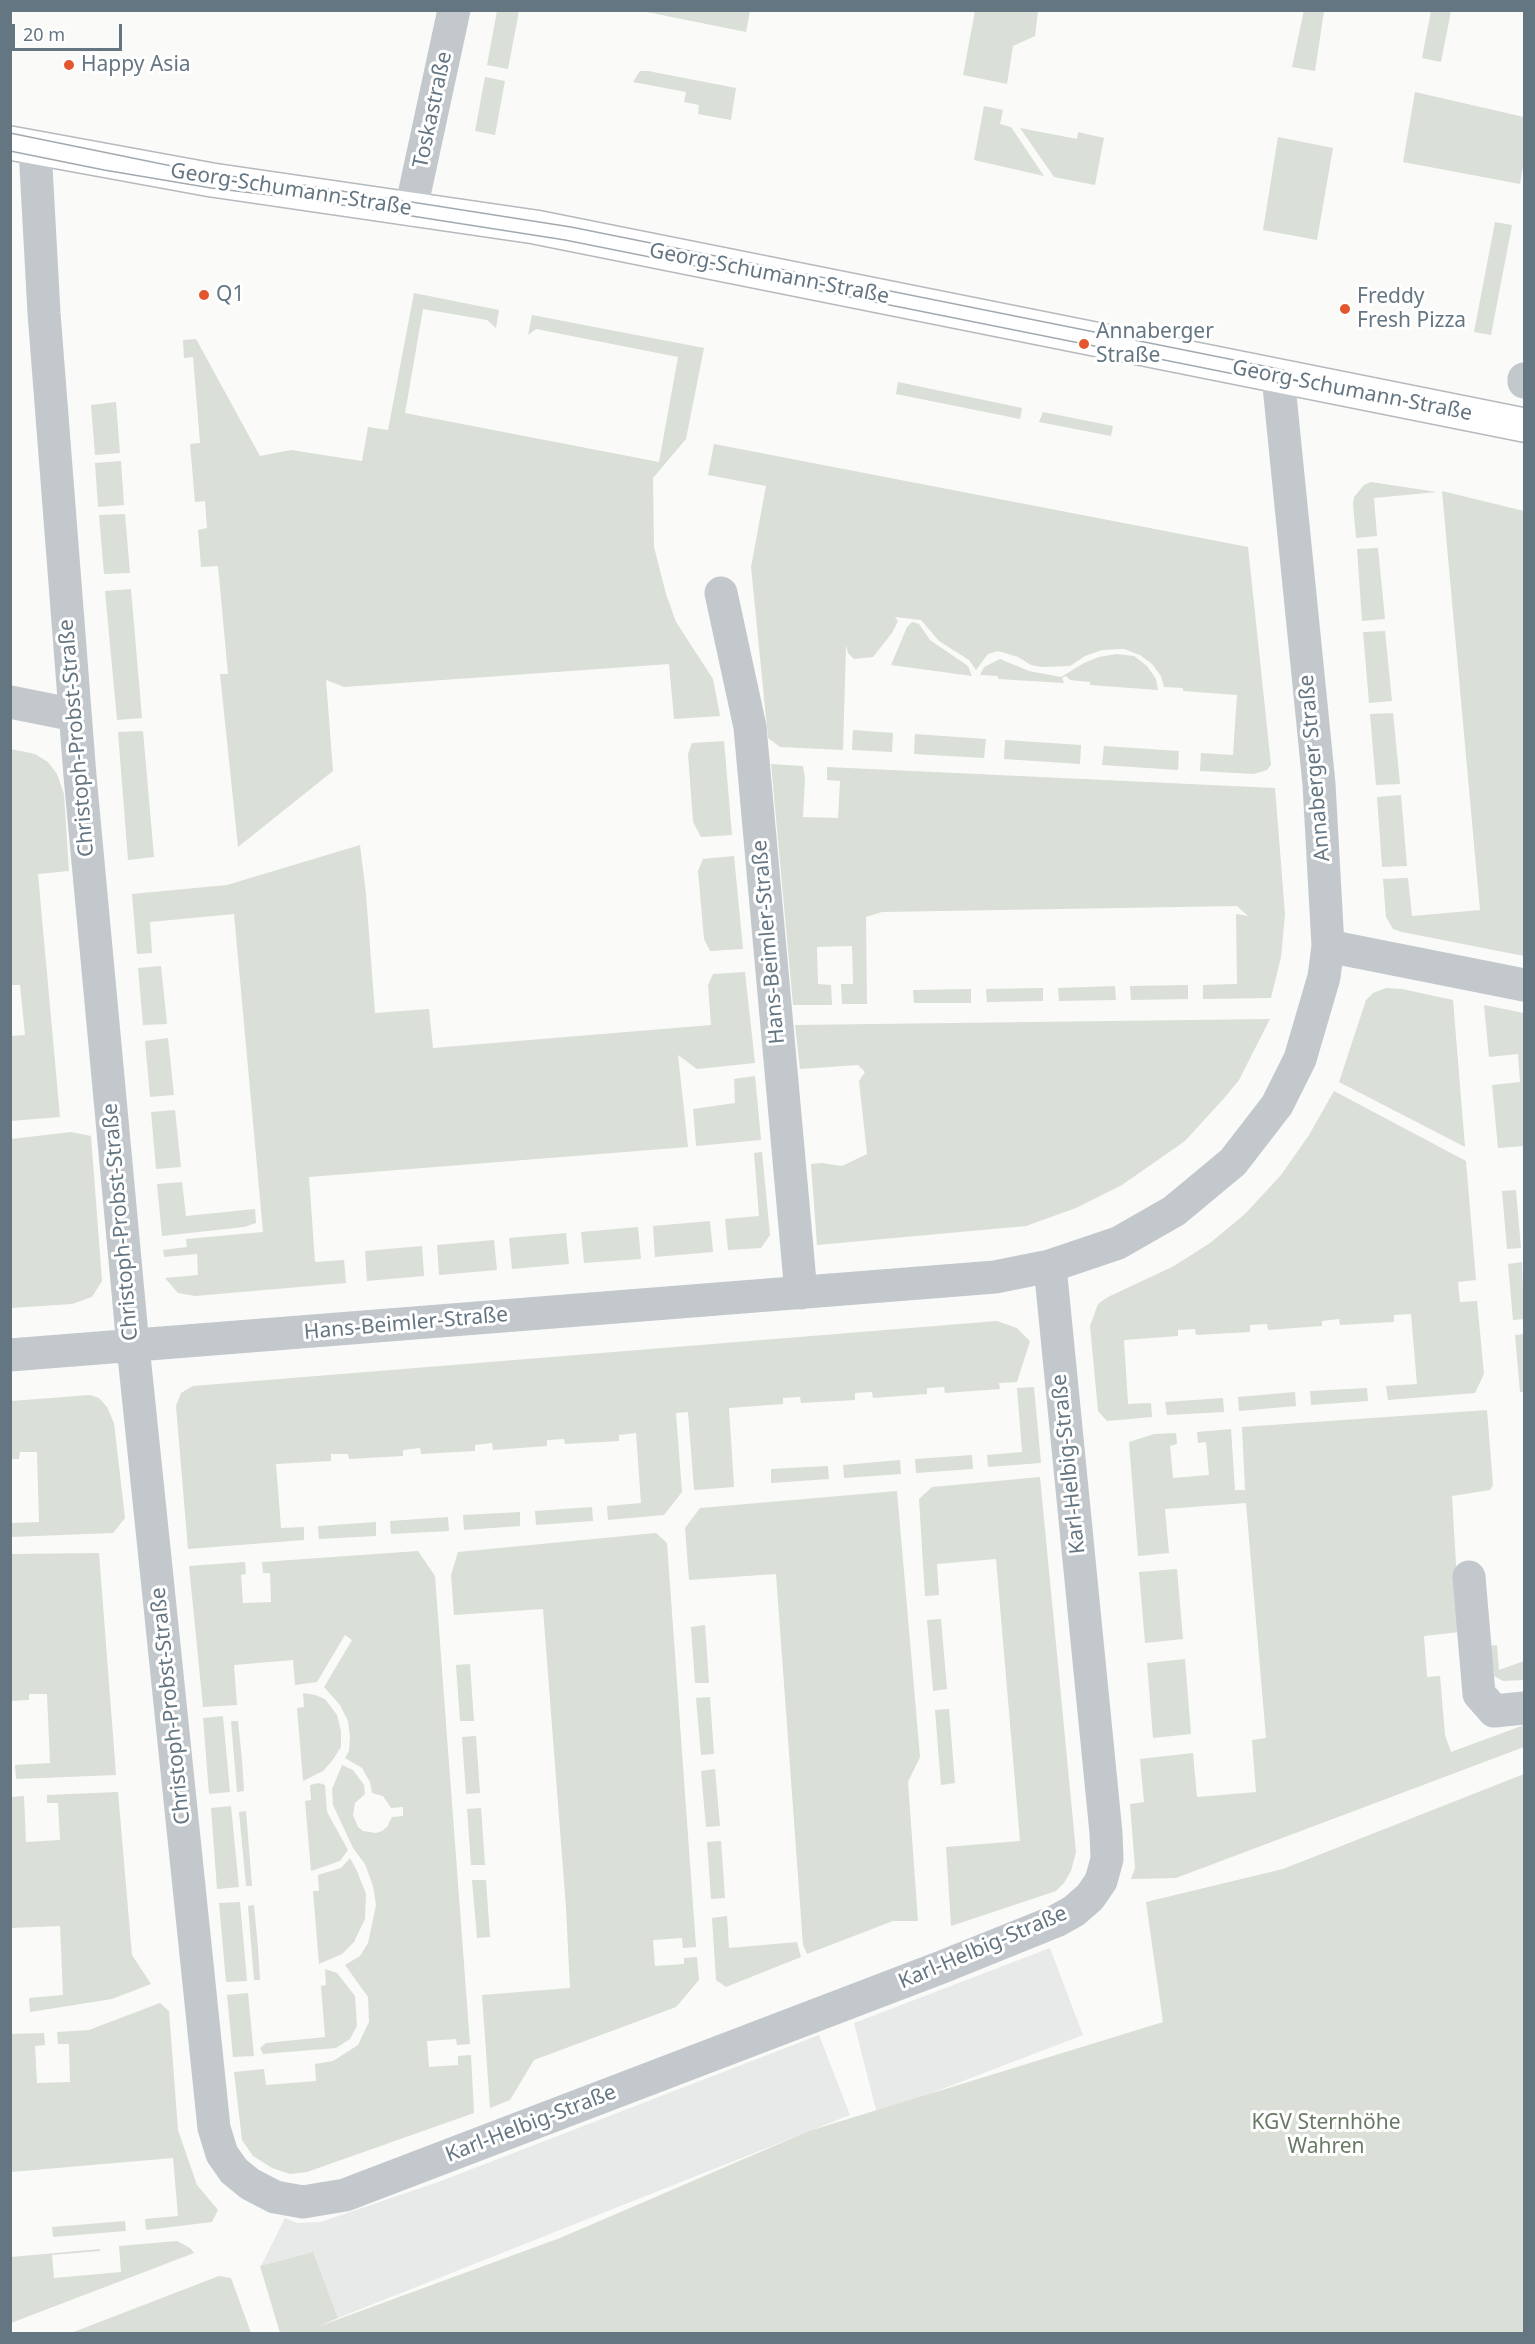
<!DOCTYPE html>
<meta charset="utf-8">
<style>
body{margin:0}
#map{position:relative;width:1535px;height:2344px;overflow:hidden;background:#fafaf8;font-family:"Noto Sans",sans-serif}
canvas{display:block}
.frame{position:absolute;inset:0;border:12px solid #657683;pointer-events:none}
.scale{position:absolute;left:12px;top:24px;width:110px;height:27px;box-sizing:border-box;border:3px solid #657683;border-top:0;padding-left:8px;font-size:18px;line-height:21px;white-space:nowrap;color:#657683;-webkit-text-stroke:4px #fff;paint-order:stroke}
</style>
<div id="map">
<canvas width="1535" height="2344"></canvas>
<div class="frame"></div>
<div class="scale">20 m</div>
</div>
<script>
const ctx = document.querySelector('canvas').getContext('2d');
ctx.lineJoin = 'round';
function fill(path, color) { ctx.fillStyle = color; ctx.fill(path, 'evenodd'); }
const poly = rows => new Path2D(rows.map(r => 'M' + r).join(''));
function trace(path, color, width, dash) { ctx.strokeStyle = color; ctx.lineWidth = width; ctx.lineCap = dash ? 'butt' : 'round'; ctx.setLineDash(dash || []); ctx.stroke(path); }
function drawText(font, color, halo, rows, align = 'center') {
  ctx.font = font + ' "Noto Sans",sans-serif'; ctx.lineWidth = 6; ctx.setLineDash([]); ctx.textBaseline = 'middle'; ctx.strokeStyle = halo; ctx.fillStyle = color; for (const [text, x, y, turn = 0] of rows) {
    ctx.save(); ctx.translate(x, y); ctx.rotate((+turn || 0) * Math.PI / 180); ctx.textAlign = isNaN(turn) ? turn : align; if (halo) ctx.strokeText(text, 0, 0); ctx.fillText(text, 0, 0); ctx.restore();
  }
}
fill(poly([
 [1050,1948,1083,2035,877,2114,854,2023],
 [819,2035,850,2115,338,2318,313,2252,261,2266,285,2218,297,2223,321,2222,441,2181]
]), '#e8e9e9');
fill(poly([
 [1304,10,1324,11,1315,71,1292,67],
 [497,11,519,11,508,69,487,65],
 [642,11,750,10,750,11,746,32],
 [975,11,1038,11,1035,36,1013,46,1007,84,963,75],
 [1431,11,1451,11,1441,62,1422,58],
 [640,71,648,71,736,88,731,120,698,114,699,105,684,102,686,92,633,82],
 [485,77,505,81,495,135,475,131],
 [1415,92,1524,117,1524,160,1520,184,1403,162],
 [984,106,1003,110,1000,124,1011,127,1044,176,974,160],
 [1020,128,1077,139,1078,132,1104,138,1095,185,1054,177],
 [1278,137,1333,148,1317,240,1263,230],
 [1495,222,1512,225,1491,335,1474,332],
 [414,293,499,310,496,328,487,320,423,309,405,413,659,462,678,357,536,329,528,335,532,315,704,348,686,439,653,478,654,547,666,594,676,622,713,679,720,716,674,719,669,664,344,687,326,680,333,771,238,847,220,674,228,674,218,566,201,567,198,530,207,528,205,501,195,502,190,444,200,443,193,357,184,358,183,340,196,339,260,456,291,450,362,461,368,427,388,430],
 [898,382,1022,408,1020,419,896,394],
 [116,402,120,453,95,455,91,405],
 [1043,412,1113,426,1111,436,1039,422],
 [714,444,1248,547,1271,765,1267,770,1254,774,1200,771,1201,753,1233,755,1237,695,1183,691,1183,688,1164,687,1161,676,1152,664,1140,655,1124,649,1102,650,1085,656,1070,666,1042,667,1031,665,1018,657,998,651,988,654,976,670,969,660,939,641,921,620,895,617,898,621,892,633,873,657,854,659,848,653,846,645,843,750,780,747,768,738,751,567,766,486,708,475],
 [121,461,124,505,98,507,95,463],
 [1371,482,1437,492,1374,498,1377,536,1356,538,1353,504,1354,497,1364,485],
 [1442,491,1524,511,1524,956,1402,932,1393,929,1386,917,1383,879,1408,878,1412,916,1480,910],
 [125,514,130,573,104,574,99,515],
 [1378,548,1385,619,1362,621,1357,549],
 [131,589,142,718,117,720,105,591],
 [912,622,919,624,930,640,968,666,972,676,891,665,907,627],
 [1385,631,1392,701,1369,703,1363,632],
 [1117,654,1134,656,1147,666,1156,679,1158,690,1090,685,1090,682,1070,680,1066,676,1062,678,1064,683,998,679,998,676,980,675,984,667,1000,659,1029,671,1061,677,1084,663,1099,657],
 [1393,713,1400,784,1376,785,1370,714],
 [853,730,893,733,892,752,852,750],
 [143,731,154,857,128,860,118,732],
 [915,734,986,739,984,758,914,754],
 [1005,740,1081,745,1080,764,1004,759],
 [724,741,732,835,701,837,693,822,688,754,692,743],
 [1104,746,1179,751,1178,770,1102,765],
 [11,749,35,754,48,762,57,774,64,794,69,871,38,874,60,1117,11,1121,11,1036,25,1035,20,985,11,985],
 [771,764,803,766,805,779,803,817,838,818,840,781,827,780,827,767,1275,788,1285,914,1281,957,1271,998,1203,999,1203,985,1237,984,1236,914,1248,916,1237,906,882,912,866,917,867,1004,842,1004,841,984,853,984,852,946,817,947,818,984,831,985,832,1005,793,1005],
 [1401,795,1407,866,1382,867,1377,797],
 [360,845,366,894,375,1013,429,1009,433,1048,711,1025,708,985,713,974,745,972,755,1063,697,1069,678,1055,688,1147,309,1177,315,1262,344,1260,346,1283,195,1296,178,1293,165,1278,198,1275,197,1254,164,1257,163,1250,187,1247,186,1239,263,1232,234,914,150,922,152,953,137,954,132,894,227,885],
 [734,856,743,949,710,951,704,939,698,871,703,859],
 [161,966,167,1024,143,1025,138,968],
 [1188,985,1188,999,1131,1000,1130,986],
 [1115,986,1116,1000,1059,1001,1058,988],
 [1043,988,1043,1001,987,1002,986,989],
 [1386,988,1402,989,1453,1000,1465,1147,1339,1082,1366,1000,1373,993],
 [971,989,971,1003,914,1003,913,990],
 [1484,1005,1524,1013,1524,1146,1498,1148,1492,1085,1520,1082,1518,1054,1489,1057],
 [1270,1019,1239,1080,1226,1096,1185,1141,1122,1185,1076,1208,1026,1226,817,1245,811,1164,822,1163,842,1166,867,1154,859,1081,865,1072,858,1065,800,1069,795,1025],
 [168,1038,174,1095,150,1097,145,1041],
 [755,1076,761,1140,696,1146,693,1109,735,1103,734,1079],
 [1334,1091,1466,1161,1476,1280,1458,1282,1460,1302,1477,1301,1484,1374,1475,1393,1388,1400,1386,1386,1417,1384,1411,1314,1394,1315,1394,1322,1340,1325,1339,1319,1322,1321,1322,1326,1268,1330,1267,1324,1250,1325,1250,1332,1196,1335,1195,1329,1178,1330,1178,1336,1124,1340,1128,1404,1151,1403,1152,1417,1107,1421,1098,1411,1090,1326,1098,1304,1108,1297,1174,1266,1210,1243,1245,1214,1281,1175,1309,1135],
 [175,1110,181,1167,156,1169,151,1112],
 [71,1132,91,1136,102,1281,92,1297,72,1304,11,1308,11,1139],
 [762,1152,770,1235,761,1248,728,1250,725,1219,759,1216,754,1153],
 [182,1182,186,1216,255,1209,256,1223,244,1227,162,1236,157,1184],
 [1516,1190,1521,1248,1507,1249,1502,1191],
 [710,1221,713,1252,655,1257,653,1226],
 [638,1227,641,1259,584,1263,581,1232],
 [566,1233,569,1264,512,1269,509,1238],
 [494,1240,497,1270,439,1275,437,1245],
 [422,1246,424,1276,367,1281,365,1251],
 [1522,1262,1524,1319,1513,1320,1508,1264],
 [997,1321,1017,1328,1030,1341,1017,1382,999,1383,1000,1389,945,1393,944,1387,927,1388,927,1394,873,1398,872,1392,855,1393,855,1400,801,1403,800,1397,783,1398,783,1404,729,1408,734,1487,694,1490,688,1412,676,1413,682,1492,664,1515,608,1520,607,1506,641,1503,636,1433,619,1435,619,1441,565,1444,564,1439,547,1440,547,1446,493,1450,492,1443,475,1445,475,1451,421,1454,420,1448,403,1450,403,1456,349,1459,348,1454,331,1454,331,1461,276,1464,281,1528,304,1527,304,1540,188,1549,176,1406,181,1393,193,1386],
 [1524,1334,1524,1392,1520,1392,1515,1335],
 [1034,1387,1041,1463,988,1467,987,1455,1022,1452,1017,1388],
 [1367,1388,1368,1401,1311,1405,1310,1391],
 [1295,1392,1296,1406,1239,1411,1238,1397],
 [90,1395,99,1398,107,1407,114,1423,125,1518,113,1533,11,1537,11,1523,39,1522,37,1452,20,1452,19,1459,11,1459,11,1401],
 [1223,1398,1224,1412,1167,1415,1165,1402],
 [1487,1410,1493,1485,1490,1490,1452,1496,1460,1632,1424,1636,1427,1677,1440,1676,1445,1735,1451,1752,1524,1725,1524,1747,1176,1878,1131,1879,1135,1868,1130,1804,1144,1802,1140,1759,1193,1753,1197,1797,1256,1792,1252,1740,1266,1738,1246,1503,1165,1509,1169,1553,1138,1556,1129,1442,1154,1434,1176,1433,1177,1444,1170,1446,1173,1478,1209,1475,1206,1442,1198,1443,1197,1432,1231,1429,1235,1490,1245,1490,1242,1427],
 [972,1455,973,1469,916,1473,915,1459],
 [900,1460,901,1474,844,1478,843,1465],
 [828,1466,829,1479,771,1483,771,1469],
 [1040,1477,1076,1852,1071,1871,1064,1883,1056,1891,951,1926,946,1847,1020,1841,996,1559,937,1564,939,1595,925,1596,919,1499,932,1487],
 [897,1491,920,1757,908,1782,918,1921,893,1921,807,1954,803,1945,776,1574,689,1580,685,1528,700,1508],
 [592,1507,593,1521,536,1525,535,1511],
 [520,1512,520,1526,464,1530,463,1515],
 [448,1517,449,1531,391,1534,390,1521],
 [376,1522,376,1536,319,1539,318,1526],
 [656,1533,667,1543,696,1947,683,1948,682,1938,653,1940,655,1966,684,1964,684,1958,697,1957,699,1980,676,2007,534,2060,510,2100,490,2108,482,1995,570,1988,566,1908,543,1609,454,1615,451,1575,458,1552],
 [418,1551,435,1576,470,2044,457,2045,456,2039,427,2041,429,2067,458,2065,458,2056,471,2055,474,2113,307,2172,290,2174,272,2168,253,2156,242,2140,234,2072,264,2069,266,2085,316,2081,315,2064,333,2061,358,2045,369,2022,368,1997,345,1965,360,1956,368,1943,376,1905,373,1886,365,1864,353,1848,333,1805,332,1789,342,1765,353,1770,364,1785,365,1794,355,1803,353,1815,358,1827,363,1831,376,1833,382,1831,387,1827,392,1817,403,1816,403,1807,391,1808,383,1796,372,1793,370,1782,362,1768,345,1758,349,1751,350,1737,348,1721,340,1705,324,1687,352,1640,345,1635,317,1682,295,1685,293,1660,234,1665,237,1705,203,1707,189,1566,245,1562,246,1574,241,1575,243,1603,271,1602,270,1573,263,1573,262,1562],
 [99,1553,116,1775,16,1779,15,1765,50,1763,47,1694,29,1694,29,1700,11,1701,11,1554],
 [1177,1569,1183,1639,1145,1643,1139,1572],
 [941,1619,947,1689,933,1691,927,1620],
 [705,1625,709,1683,695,1683,691,1627],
 [1497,1645,1499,1670,1524,1661,1524,1680,1503,1681,1494,1676,1489,1646],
 [1185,1659,1191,1734,1153,1738,1147,1663],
 [470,1664,474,1721,460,1721,456,1665],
 [303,1693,315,1695,325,1699,337,1715,341,1731,341,1747,332,1761,323,1771,303,1781,297,1708,304,1707],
 [710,1697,714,1754,701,1755,696,1698],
 [949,1709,955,1783,941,1785,935,1710],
 [223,1716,230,1792,209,1794,203,1718],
 [231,1721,238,1721,242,1760,244,1791,237,1792],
 [476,1736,480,1793,466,1794,462,1737],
 [715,1769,720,1826,706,1827,701,1771],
 [1524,1774,1524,2333,280,2333,260,2266,313,2252,338,2318,317,2327,560,2238,809,2131,1163,2022,1146,1902,1283,1869],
 [319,1783,325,1785,327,1812,348,1850,340,1861,311,1871,305,1801,311,1800,310,1785],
 [118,1792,132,1955,151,1984,112,1999,30,2012,29,1998,63,1995,60,1926,11,1928,11,1797,24,1796,26,1842,60,1840,58,1803,47,1803,47,1795],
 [231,1806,239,1887,217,1889,211,1808],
 [481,1808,485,1865,471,1865,467,1809],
 [246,1811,252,1886,246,1886,239,1812],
 [721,1841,725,1898,711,1899,707,1842],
 [350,1858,357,1871,366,1894,365,1919,354,1942,342,1954,319,1964,313,1891,319,1891,318,1875,341,1868],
 [472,1880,486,1880,490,1937,477,1938],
 [240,1902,247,1981,226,1982,219,1903],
 [254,1905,258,1948,260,1980,254,1980,248,1906],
 [727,1916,729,1948,797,1942,801,1957,726,1987,716,1980,712,1918],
 [325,1969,337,1973,355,1996,357,2026,350,2039,336,2048,263,2054,260,2048,266,2043,325,2037,321,1986,326,1985],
 [248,1993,254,2056,233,2057,227,1995],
 [160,2003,169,2011,178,2130,197,2185,218,2210,212,2222,146,2230,145,2219,178,2216,173,2158,11,2172,11,2034,44,2033,45,2045,35,2046,37,2083,70,2082,69,2044,58,2044,57,2032,89,2030],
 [125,2221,126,2231,53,2237,52,2227],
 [177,2241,190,2248,194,2253,11,2323,11,2257,100,2249,100,2251,52,2255,54,2278,121,2272,119,2246],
 [219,2276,231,2278,251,2333,71,2333]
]), '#dadfd7');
const major = poly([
 [10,143,212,180,535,227,1524,425]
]);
trace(major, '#b5babe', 36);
trace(poly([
 [35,148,44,313,80,776,133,1346,214,2128,222,2154,234,2171,250,2184,275,2197,303,2202,345,2195,942,1967,1056,1921,1074,1911,1090,1897,1101,1881,1107,1859,1106,1833,1050,1266],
 [411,209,454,10],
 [1524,382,1524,379],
 [721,593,750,727,801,1293],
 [10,702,75,715],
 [1328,946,1524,985],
 [10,1355,995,1277,1050,1266,1118,1243,1174,1211,1233,1162,1277,1105,1300,1059,1324,977,1328,946,1319,784,1278,376],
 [1469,1577,1479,1694,1494,1711,1524,1708]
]), '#c3c8cc', 33);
trace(major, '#fff', 33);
trace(poly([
 [10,133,206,173,303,185,571,227,1284,370],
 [10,151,104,170,211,188,303,199,565,240,1284,384]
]), '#a2aab0', 1.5);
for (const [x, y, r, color] of [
 [69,65,6,"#e4572e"],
 [204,295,6,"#e4572e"],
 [1345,309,6,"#e4572e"],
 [1084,344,6,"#e4572e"]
]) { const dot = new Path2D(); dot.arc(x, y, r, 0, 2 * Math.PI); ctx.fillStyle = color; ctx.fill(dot); trace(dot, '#fff', 2); }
drawText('21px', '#657683', '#fff', [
 ["Happy Asia",81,65],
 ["Q1",216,295],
 ["Freddy",1357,297],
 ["Fresh Pizza",1357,321],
 ["Annaberger",1096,332],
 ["Straße",1096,356]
], 'left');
drawText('21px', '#657683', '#fff', [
 ["Toskastraße",433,110,-78],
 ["Georg-Schumann-Straße",291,190,9],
 ["Georg-Schumann-Straße",769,274,11],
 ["Georg-Schumann-Straße",1352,391,11],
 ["Christoph-Probst-Straße",77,738,-95],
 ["Annaberger Straße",1315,768,-95],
 ["Hans-Beimler-Straße",769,942,-95],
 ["Christoph-Probst-Straße",121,1222,-95],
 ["Hans-Beimler-Straße",406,1324,-5],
 ["Karl-Helbig-Straße",1069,1464,-96],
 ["Christoph-Probst-Straße",171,1706,-96],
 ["Karl-Helbig-Straße",983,1948,-23],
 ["Karl-Helbig-Straße",531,2124,-21]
]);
drawText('21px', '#687a64', '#fff', [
 ["KGV Sternhöhe",1326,2123],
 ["Wahren",1326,2147]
]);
</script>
